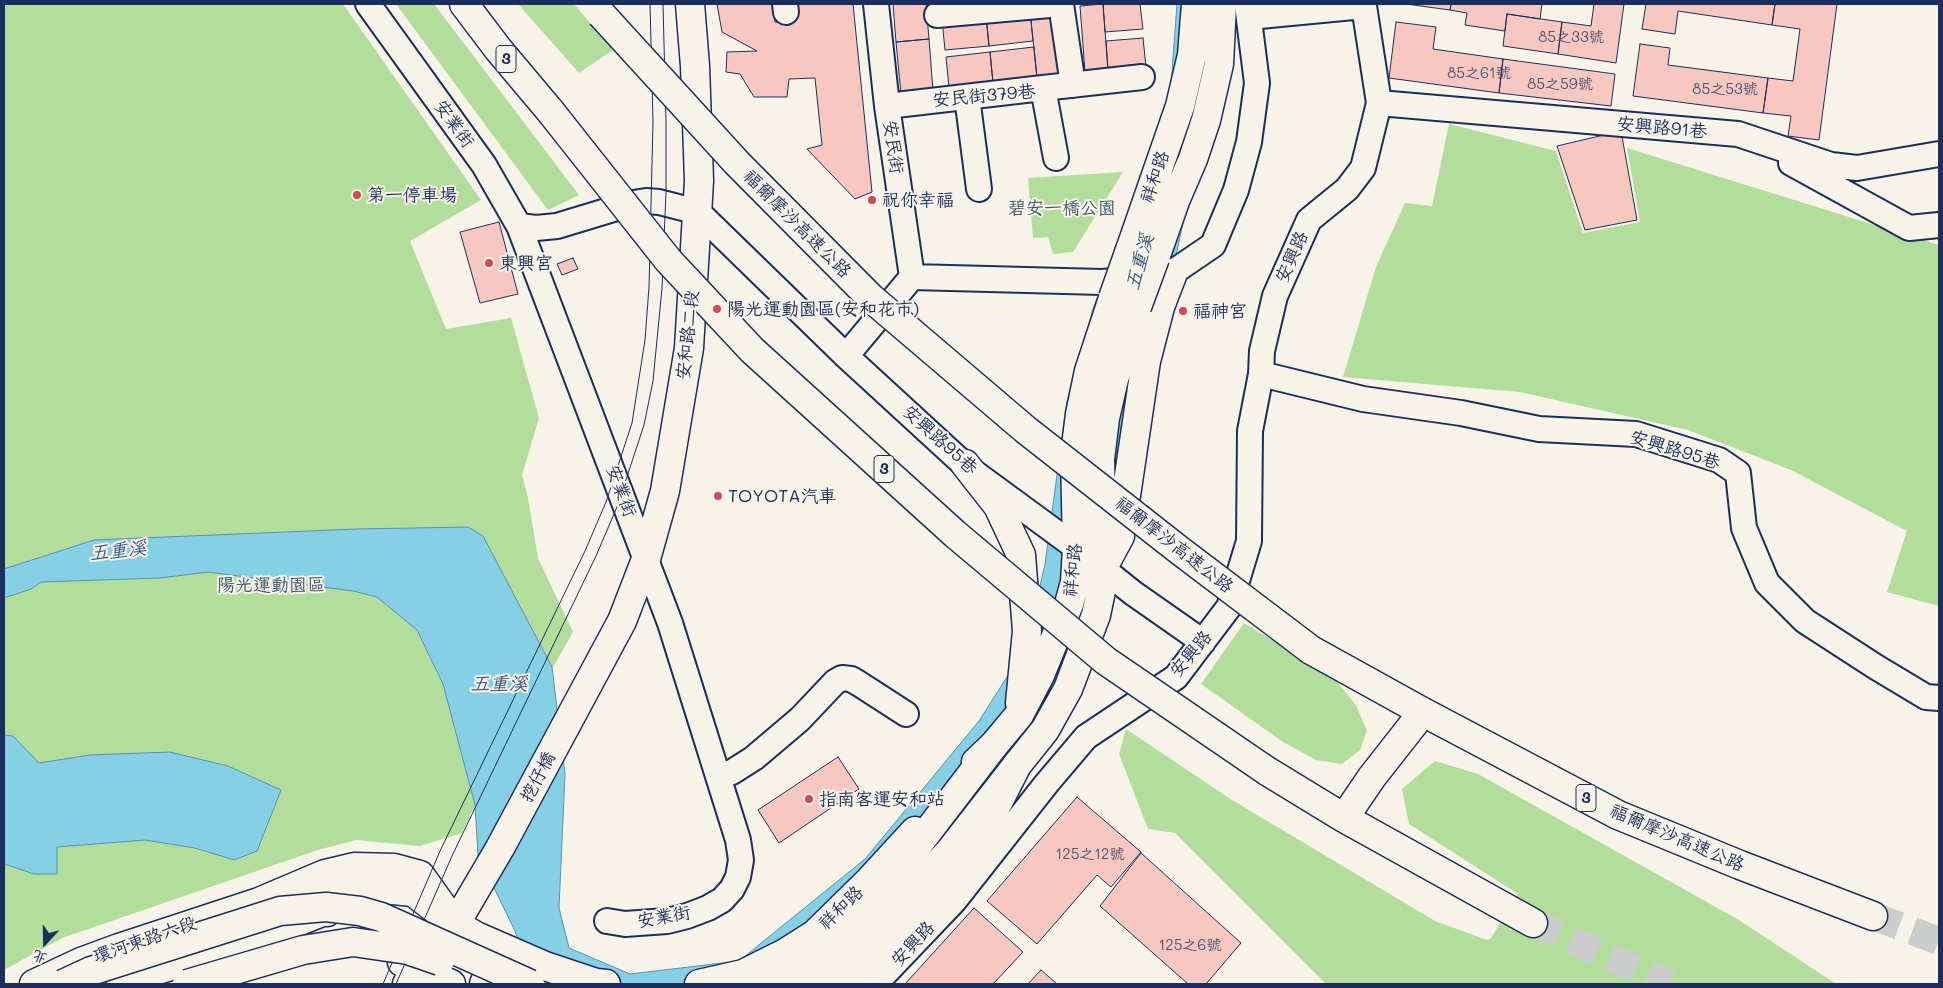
<!DOCTYPE html>
<meta charset="utf-8">
<style>
body{margin:0}
#map{position:relative;width:1943px;height:988px;overflow:hidden;background:#f7f3e8;font-family:Mali,"LXGW WenKai TC",sans-serif}
canvas{display:block}
.frame{position:absolute;inset:0;border:5px solid #1b2f5e;pointer-events:none}
.north{position:absolute;left:20px;top:918px;width:50px;height:50px;-webkit-text-stroke:4px #f7f3e8;paint-order:stroke;rotate:201deg;font-size:14px;font-weight:700;line-height:20px;text-align:center;color:#1b2f5e}
.north::after{content:'';display:block;margin:auto;width:18px;height:22px;background:#1b2f5e;clip-path:polygon(50% 0,100% 100%,50% 72%,0 100%)}
</style>
<div id="map">
<canvas width="1943" height="988"></canvas>
<div class="frame"></div>
<div class="north">北</div>
</div>
<script>
const ctx = document.querySelector('canvas').getContext('2d');
ctx.lineJoin = 'round';
function fill(path, color) { ctx.fillStyle = color; ctx.fill(path, 'evenodd'); }
const poly = rows => new Path2D(rows.map(r => 'M' + r).join(''));
function trace(path, color, width, dash) { ctx.strokeStyle = color; ctx.lineWidth = width; ctx.lineCap = dash ? 'butt' : 'round'; ctx.setLineDash(dash || []); ctx.stroke(path); }
function drawText(font, color, halo, rows, align = 'center') {
  ctx.font = font + ' Mali,"LXGW WenKai TC",sans-serif'; ctx.lineWidth = 4; ctx.setLineDash([]); ctx.textBaseline = 'middle'; ctx.strokeStyle = halo; ctx.fillStyle = color; for (const [text, x, y, turn = 0] of rows) {
    ctx.save(); ctx.translate(x, y); ctx.rotate((+turn || 0) * Math.PI / 180); ctx.textAlign = isNaN(turn) ? turn : align; if (halo) ctx.strokeText(text, 0, 0); ctx.fillText(text, 0, 0); ctx.restore();
  }
}
fill(poly([
 [4,4,343,4,481,200,410,241,446,329,511,318,539,418,522,475,528,498,538,558,573,632,475,805,462,833,420,846,356,840,318,850,62,938,4,970],
 [396,4,434,4,579,195,548,210],
 [518,4,574,4,613,50,579,73],
 [1449,124,1556,151,1583,233,1640,222,1627,148,1939,245,1939,606,1887,592,1907,531,1791,470,1688,430,1520,392,1343,377,1376,267,1405,203,1432,206],
 [1123,172,1073,252,1053,254,1048,237,1033,238,1028,178],
 [1244,623,1333,677,1356,705,1367,731,1360,750,1342,764,1316,760,1283,742,1201,684],
 [1126,729,1232,800,1435,921,1487,940,1491,938,1518,894,1409,824,1402,789,1435,761,1478,774,1739,920,1836,984,1326,984,1175,833,1148,829,1119,754]
]), '#b3dd9b');
const water = poly([
 [1177,4,1228,4,1189,195,1099,613,1031,725,862,953,818,984,536,984,514,929,478,855,475,805,443,684,417,630,377,597,353,591,208,572,160,578,41,582,31,589,4,598,4,569,94,540,357,529,468,527,483,536,552,667,565,774,559,908,569,948,630,974,739,961,865,859,979,721,1026,647,1045,564,1067,401,1093,309,1170,99,1177,4],
 [4,735,13,736,39,763,90,755,170,752,228,766,281,790,257,851,234,860,195,848,145,840,57,847,57,874,34,874,4,864,4,735]
]);
fill(water, '#86d0e6');
trace(water, '#5b90b0', 1);
const building = poly([
 [717,4,772,4,775,22,792,21,791,4,853,4,872,192,855,199,807,149,822,145,815,78,789,79,787,97,754,97,740,74,726,72,727,52,757,51,722,32,717,4],
 [893,4,926,4,929,39,896,42,893,4],
 [1103,4,1140,4,1143,29,1105,32,1103,4],
 [1103,4,1108,70,1085,72,1080,6,1103,4],
 [1406,4,1451,4,1450,10,1406,4],
 [1451,4,1542,4,1540,19,1507,14,1505,31,1465,25,1467,13,1450,10,1451,4],
 [1594,4,1624,4,1616,63,1558,54,1562,22,1591,26,1594,4],
 [1646,4,1775,4,1772,25,1678,11,1675,34,1642,29,1646,4],
 [1775,4,1837,4,1819,140,1788,136,1791,116,1763,113,1768,78,1793,81,1800,29,1772,25,1775,4],
 [1054,8,1061,75,1037,78,1030,11,1054,8],
 [1030,11,1033,41,989,46,986,16,1030,11],
 [1507,14,1562,22,1558,54,1503,46,1507,14],
 [986,16,989,46,945,50,942,20,986,16],
 [1396,22,1436,27,1433,49,1503,59,1499,93,1389,78,1396,22],
 [1143,38,1146,67,1108,70,1106,41,1143,38],
 [929,39,933,91,901,94,896,42,929,39],
 [1640,44,1670,48,1668,65,1768,78,1763,113,1633,96,1640,44],
 [1034,47,1037,78,993,83,990,52,1034,47],
 [990,52,993,83,949,87,946,57,990,52],
 [1503,59,1615,74,1611,106,1499,93,1503,59],
 [1621,131,1637,220,1585,230,1557,146,1621,131],
 [499,222,518,294,480,303,460,232,499,222],
 [573,258,578,269,562,275,557,264,573,258],
 [838,757,859,789,779,843,758,810,838,757],
 [1077,797,1141,852,1111,887,1097,875,1037,944,987,901,1077,797],
 [1141,853,1241,943,1206,984,1188,984,1100,906,1141,853],
 [974,908,1023,952,993,984,905,984,974,908],
 [1041,970,1057,984,1028,984,1041,970]
]);
fill(building, '#f8c7c0');
trace(building, '#1b2f5e', 1);
trace(poly([
 [1873,916,1939,941],
 [1533,923,1670,984]
]), '#cbcccc', 28, [28, 14]);
const minor = poly([
 [368,4,484,165,519,226,670,623,738,840,741,860,738,877,732,889,722,900,708,908,687,916,667,921,625,924,607,921],
 [785,4,786,12],
 [1061,4,1073,85],
 [937,15,1061,4],
 [1043,88,1142,77],
 [967,97,979,189],
 [1379,103,1738,134,1831,165,1857,168,1939,154],
 [887,106,1043,88,1056,158],
 [1791,163,1909,228,1939,225],
 [519,226,536,228,557,226,633,203,646,201,659,202,698,212,846,356,968,468,1077,548,1133,593,1203,642],
 [912,277,1102,282,1166,277,1213,245,1236,190,1249,142,1257,83,1247,4],
 [846,356,912,277,887,106,876,4],
 [1261,374,1363,399,1461,413,1539,429,1636,434,1719,460,1738,473,1744,528,1767,583,1805,621,1876,667,1926,697,1939,698],
 [718,776,732,772,754,758,800,719,835,682,842,678,851,679,858,683,906,714],
 [875,984,954,901,1047,783,1086,737,1176,677,1229,607,1249,541,1250,431,1261,374,1262,351,1275,296,1309,220,1347,189,1363,168,1379,103,1364,6,1249,17]
]);
const major = poly([
 [1130,250,1180,106,1192,55,1196,4],
 [1155,258,1175,201,1193,159,1206,120,1219,64,1222,4],
 [965,464,998,506,1021,555,1027,631,1020,703],
 [1106,562,1120,536,1146,361,1160,307,1173,273],
 [976,762,994,745,1019,715,1040,675,1069,604,1075,582,1077,548,1075,454,1080,414,1089,371,1113,298],
 [349,885,358,883,373,888,413,892,455,924,476,936,545,966,596,983,606,984],
 [402,962,451,984],
 [34,984,81,962,119,948,259,902,325,874,354,867,394,868,420,875,455,924],
 [407,984,416,969,440,950,500,848,622,621,646,559,665,491,689,348,699,181,695,66,690,4],
 [484,984,500,947],
 [699,984,743,974,785,953,815,934,869,881,915,831],
 [845,984,872,964,975,848,1017,765,1045,730,1068,689,1096,615,1101,591,1102,568,1100,459,1105,418,1114,379,1137,307]
]);
const highway = poly([
 [464,4,498,49,551,112],
 [1311,650,1423,712,1618,815,1740,865,1873,916],
 [1267,771,1344,818,1533,923],
 [1344,818,1372,777,1423,712],
 [308,907,336,897,373,888],
 [121,984,158,970,247,942,322,912,327,912],
 [770,984,794,974,843,933,883,890,994,745],
 [817,984,839,968,860,949,901,904,950,851,1017,765]
]);
trace(minor, '#1b2f5e', 28);
trace(major, '#1b2f5e', 31);
trace(highway, '#1b2f5e', 31);
trace(minor, '#f7f3e8', 24);
trace(major, '#f7f3e8', 28);
trace(highway, '#f7f3e8', 28);
trace(poly([
 [383,984,440,851,585,551,606,502,632,423,645,340,649,287,653,122,650,4],
 [396,984,452,856,596,556,617,507,644,425,653,381,662,288,666,192,666,122,663,4]
]), '#1b2f5e', 1);
const majorBridge = poly([
 [1113,298,1130,250],
 [1137,307,1155,258]
]);
const highwayBridge = poly([
 [601,14,737,163,871,298,1026,430,1179,550,1311,650],
 [551,112,668,260,752,350,955,534,1106,661,1267,771],
 [63,984,91,971,280,911,326,907,360,911,381,917,530,984],
 [187,984,303,950,353,942,408,950,440,961]
]);
trace(majorBridge, '#1b2f5e', 31, []);
trace(highwayBridge, '#1b2f5e', 31, []);
trace(majorBridge, '#f7f3e8', 28);
trace(highwayBridge, '#f7f3e8', 28);
for (const [x, y, r, color] of [
 [357,195,5,"#d1495b"],
 [872,200,5,"#d1495b"],
 [489,263,5,"#d1495b"],
 [717,309,5,"#d1495b"],
 [1183,311,5,"#d1495b"],
 [718,496,5,"#d1495b"],
 [809,799,5,"#d1495b"]
]) { const dot = new Path2D(); dot.arc(x, y, r, 0, 2 * Math.PI); ctx.fillStyle = color; ctx.fill(dot); trace(dot, '#f7f3e8', 2); }
drawText('15px', '#525576', null, [
 ["85之33號",1571,37],
 ["85之61號",1479,73],
 ["85之59號",1560,84],
 ["85之53號",1725,89],
 ["125之12號",1090,854],
 ["125之6號",1190,945]
]);
for (const [x, y, w] of [
 [506,59,20],
 [884,469,20],
 [1586,798,20]
]) { const box = new Path2D(); box.roundRect(x - w / 2, y - 13.5, w, 27, 4); ctx.fillStyle = '#f7f3e8'; ctx.fill(box); trace(box, '#1b2f5e', 1); }
drawText('bold 16px', '#1b2f5e', null, [
 ["3",506,59],
 ["3",884,469],
 ["3",1586,798]
]);
drawText('18px', '#1b2f5e', '#f7f3e8', [
 ["安民街379巷",984,96,-5],
 ["安業街",454,124,54],
 ["安興路91巷",1662,128,5],
 ["安民街",893,147,82],
 ["祥和路",1155,177,-71],
 ["福爾摩沙高速公路",797,224,45],
 ["安興路",1292,257,-66],
 ["安和路二段",688,335,-84],
 ["安興路95巷",940,440,42],
 ["安興路95巷",1675,450,17],
 ["安業街",621,491,69],
 ["福爾摩沙高速公路",1174,545,38],
 ["祥和路",1073,570,-84],
 ["安興路",1191,654,-50],
 ["挖仔橋",538,777,-62],
 ["福爾摩沙高速公路",1677,838,23],
 ["祥和路",841,908,-44],
 ["安業街",664,917,-10],
 ["環河東路六段",145,940,-19],
 ["安興路",913,944,-47]
]);
drawText('18px', '#1b2f5e', '#f7f3e8', [
 ["第一停車場",367,195],
 ["祝你幸福",882,200],
 ["東興宮",499,263],
 ["陽光運動園區(安和花市)",727,309],
 ["福神宮",1193,311],
 ["TOYOTA汽車",728,496],
 ["指南客運安和站",819,799]
], 'left');
drawText('18px', '#415a6d', '#f7f3e8', [
 ["碧安一橋公園",1062,208],
 ["陽光運動園區",271,585]
]);
drawText('italic 19px', '#365780', '#f7f3e8', [
 ["五重溪",1140,262,-74],
 ["五重溪",118,551,-6],
 ["五重溪",499,684]
]);
</script>
